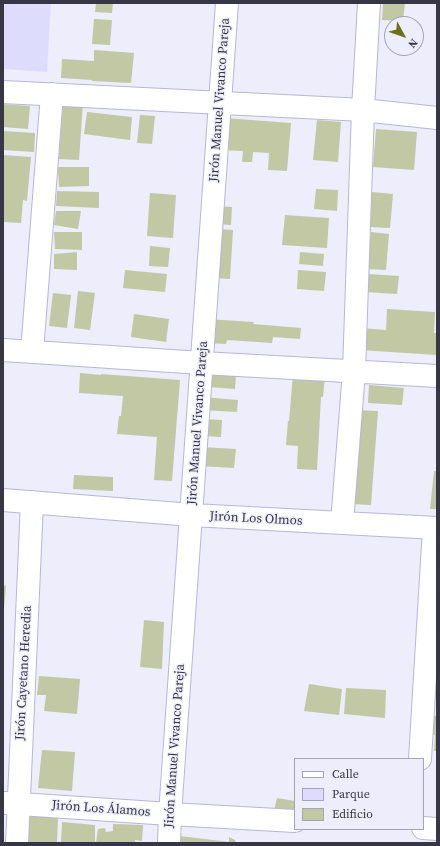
<!DOCTYPE html>
<meta charset="utf-8">
<style>
body{margin:0}
#map{position:relative;width:440px;height:846px;overflow:hidden;background:#ededfb;font-family:"Source Serif 4",serif}
canvas{display:block}
.frame{position:absolute;inset:0;border:4px solid #373644;pointer-events:none}
.legend{position:absolute;left:294px;top:758px;width:130px;height:72px;box-sizing:border-box;background:#ededfb;border:1px solid #a4a4b2;margin:0;padding:5px 7px;list-style:none;font-size:12px;color:#373644}
.legend li{display:flex;align-items:center;gap:8px;height:20px}
.legend b{width:20px;border:1px solid #a4a4b2}
.north{position:absolute;left:384px;top:16px;width:40px;height:40px;box-sizing:border-box;background:#ededfb;border:1px solid #a4a4b2;border-radius:50%;rotate:130deg;font-size:11px;font-weight:700;line-height:16px;text-align:center;color:#373644}
.north::after{content:'';display:block;margin:auto;width:14px;height:18px;background:#6a7118;clip-path:polygon(50% 0,100% 100%,50% 72%,0 100%)}
</style>
<div id="map">
<canvas width="440" height="846"></canvas>
<div class="frame"></div>
<ul class="legend">
<li><b style="height:5px;background:#fff"></b>Calle</li>
<li><b style="height:11px;background:#dedcfd"></b>Parque</li>
<li><b style="height:11px;background:#c2c7a4"></b>Edificio</li>
</ul>
<div class="north">N</div>
</div>
<script>
const ctx = document.querySelector('canvas').getContext('2d');
ctx.lineJoin = 'round';
function fill(path, color) { ctx.fillStyle = color; ctx.fill(path, 'evenodd'); }
const poly = rows => new Path2D(rows.map(r => 'M' + r).join(''));
function trace(path, color, width, dash) { ctx.strokeStyle = color; ctx.lineWidth = width; ctx.lineCap = dash ? 'butt' : 'round'; ctx.setLineDash(dash || []); ctx.stroke(path); }
function drawText(font, color, halo, rows, align = 'center') {
  ctx.font = font + ' "Source Serif 4",serif'; ctx.lineWidth = 3; ctx.setLineDash([]); ctx.textBaseline = 'middle'; ctx.strokeStyle = halo; ctx.fillStyle = color; for (const [text, x, y, turn = 0] of rows) {
    ctx.save(); ctx.translate(x, y); ctx.rotate((+turn || 0) * Math.PI / 180); ctx.textAlign = isNaN(turn) ? turn : align; if (halo) ctx.strokeText(text, 0, 0); ctx.fillText(text, 0, 0); ctx.restore();
  }
}
fill(poly([
 [3,3,51,3,47,72,3,69]
]), '#dedcfd');
fill(poly([
 [96,3,113,3,112,13,95,12],
 [383,3,405,3,403,21,382,20],
 [94,19,112,20,110,45,92,44],
 [94,50,134,53,131,83,92,81,92,80,61,78,62,59,94,61],
 [63,102,83,103,79,160,59,159],
 [3,104,30,106,28,129,3,127],
 [87,112,132,117,130,140,84,134],
 [140,115,155,116,152,144,137,143],
 [225,118,291,123,287,171,268,170,269,153,253,152,252,162,242,162,243,151,223,150],
 [317,120,341,122,338,162,313,160],
 [376,129,417,132,414,170,373,167],
 [4,131,35,133,34,152,3,150],
 [3,155,31,157,27,201,23,200,21,223,3,222],
 [58,167,89,167,89,186,59,187],
 [316,189,338,190,337,211,314,209],
 [57,191,99,192,99,208,56,206],
 [372,192,393,194,390,228,370,227],
 [150,193,176,195,173,238,147,236],
 [217,206,232,207,231,225,216,224],
 [56,211,81,211,78,229,54,225],
 [285,215,329,218,327,248,282,245],
 [219,229,233,230,230,279,215,278],
 [54,232,82,232,82,250,55,249],
 [371,232,389,234,386,270,367,269],
 [150,246,170,248,168,267,149,266],
 [77,252,77,270,54,269,54,254],
 [300,252,324,254,323,266,299,264],
 [125,270,167,274,165,292,123,288],
 [298,270,326,272,324,291,297,289],
 [368,274,399,276,397,294,366,292],
 [78,291,95,293,90,330,74,328],
 [53,293,71,295,67,328,49,326],
 [387,309,435,312,434,333,437,333,437,355,359,350,361,328,386,330],
 [134,314,169,319,166,342,131,337],
 [206,319,254,322,253,324,301,328,300,339,273,337,272,343,227,340,226,344,204,343],
 [80,373,101,375,101,374,180,380,172,481,154,480,157,437,117,434,119,416,121,416,123,396,79,393],
 [209,373,236,375,235,389,208,387],
 [293,374,325,376,323,397,321,397,317,470,297,469,298,446,286,445,288,421,289,421],
 [369,385,404,388,402,405,368,403],
 [202,397,238,400,237,412,201,410],
 [357,410,378,411,371,505,350,504],
 [203,419,222,420,221,437,202,436],
 [201,447,236,449,234,468,199,466],
 [434,471,437,471,437,509,430,509],
 [74,475,113,477,113,491,73,489],
 [3,585,6,586,4,609,3,609],
 [144,620,164,622,162,669,140,667],
 [39,676,80,679,77,714,44,711,46,695,37,695],
 [309,684,342,689,339,715,304,711],
 [346,688,386,690,385,718,344,714],
 [429,715,437,716,437,751,434,751,435,735,427,734],
 [42,750,75,752,72,791,38,788],
 [277,798,295,801,295,815,274,811],
 [42,816,58,817,57,843,20,843,21,817],
 [62,822,95,825,95,843,61,843],
 [113,824,143,825,142,841,135,840,135,843,96,843,98,829,105,828,106,832,113,831],
 [172,835,229,842,229,837,235,840,236,843,171,843]
]), '#c2c7a4');
const street = poly([
 [3,92,363,110,437,118],
 [3,350,202,363,437,376],
 [32,352,52,94],
 [3,500,192,515,437,528],
 [342,523,354,371,363,110,369,3],
 [420,759,434,528],
 [5,803,170,814,295,821],
 [423,828,437,829],
 [17,843,32,502],
 [169,843,170,814,227,3]
]);
trace(street, '#b8b6d8', 24);
trace(street, '#fff', 22);
drawText('13px', '#373644', '#ededfb', [
 ["Jirón Manuel Vivanco Pareja",220,100,-86],
 ["Jirón Manuel Vivanco Pareja",198,423,-86],
 ["Jirón Los Olmos",256,519,3],
 ["Jirón Cayetano Heredia",24,673,-87],
 ["Jirón Manuel Vivanco Pareja",175,746,-86],
 ["Jirón Los Álamos",101,809,4]
]);
</script>
